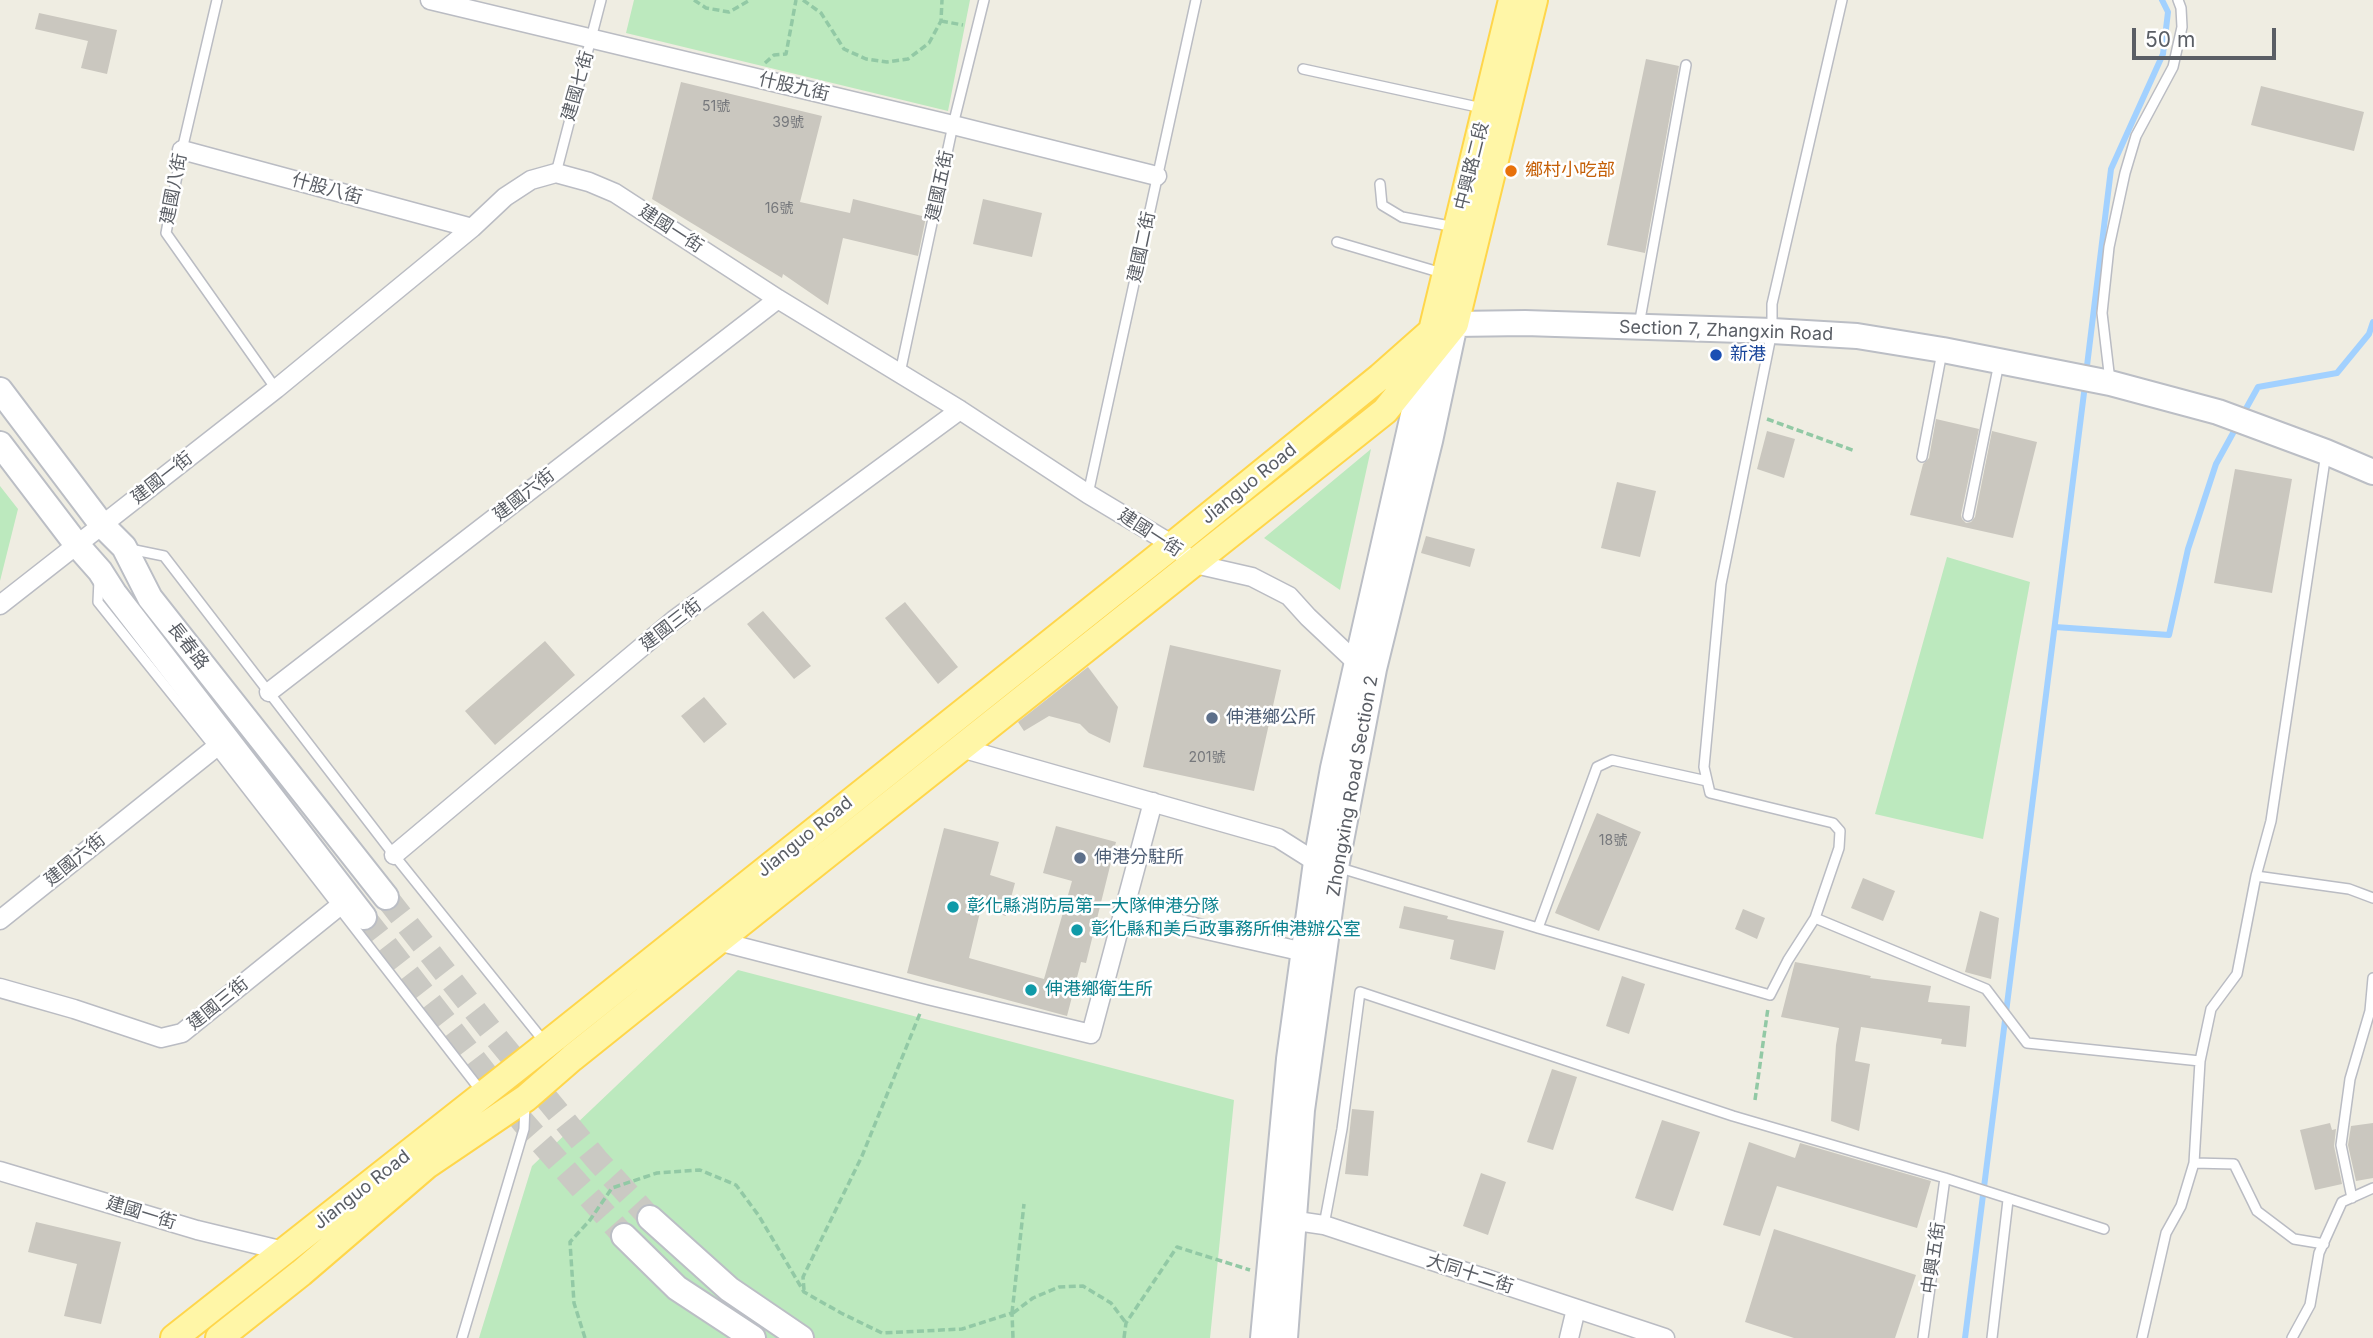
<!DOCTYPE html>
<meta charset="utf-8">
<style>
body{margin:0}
#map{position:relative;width:2373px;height:1338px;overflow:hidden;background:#efede2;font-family:Inter,sans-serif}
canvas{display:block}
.scale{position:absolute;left:2132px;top:28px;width:144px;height:32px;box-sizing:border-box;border:4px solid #5a5e65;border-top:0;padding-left:9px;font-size:21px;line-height:24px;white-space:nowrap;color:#5a5e65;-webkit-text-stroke:5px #fff;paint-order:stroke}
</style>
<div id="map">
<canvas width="2373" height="1338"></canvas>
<div class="scale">50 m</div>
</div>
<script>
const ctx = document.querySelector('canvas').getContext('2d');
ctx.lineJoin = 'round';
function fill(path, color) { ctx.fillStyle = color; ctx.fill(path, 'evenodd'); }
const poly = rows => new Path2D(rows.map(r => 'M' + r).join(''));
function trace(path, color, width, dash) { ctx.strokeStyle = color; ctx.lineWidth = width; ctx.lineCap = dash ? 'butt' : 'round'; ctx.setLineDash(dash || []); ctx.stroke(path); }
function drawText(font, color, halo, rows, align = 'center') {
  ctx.font = font + ' Inter,"Noto Sans TC",sans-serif'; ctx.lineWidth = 5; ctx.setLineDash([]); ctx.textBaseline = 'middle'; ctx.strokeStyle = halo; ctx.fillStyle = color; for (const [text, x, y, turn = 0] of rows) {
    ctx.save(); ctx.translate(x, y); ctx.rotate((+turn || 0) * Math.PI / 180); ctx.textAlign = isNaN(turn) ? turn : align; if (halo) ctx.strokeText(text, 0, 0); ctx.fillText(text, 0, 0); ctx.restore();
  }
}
fill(poly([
 [634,0,970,0,948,111,626,33],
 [1371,449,1340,590,1264,538],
 [0,486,18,509,0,581],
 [1947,557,2030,582,1983,839,1875,814],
 [738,970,1234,1100,1210,1338,479,1338,532,1166]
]), '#bce9be');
trace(poly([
 [2086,374,2111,169,2163,54,2168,12,2162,0],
 [2243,414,2258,387,2337,373,2369,334,2373,322],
 [2055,627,2169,635,2188,549,2216,464,2238,424],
 [1965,1338,2085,385]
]), '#a2d1ff', 6);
fill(poly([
 [39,13,117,30,107,74,81,68,88,41,35,29],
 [1646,59,1679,66,1645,253,1607,245],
 [681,82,822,116,800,202,850,213,853,199,926,217,918,256,843,238,828,305,783,274,782,278,652,199],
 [2261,86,2364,112,2354,151,2251,125],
 [983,199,1042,213,1032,257,973,244],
 [1936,419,1979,429,1961,515,1962,519,1966,523,1971,522,1975,517,1992,431,2037,442,2013,538,1910,515,1923,464,1929,458],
 [1767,431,1795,439,1784,478,1757,469],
 [2235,469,2292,479,2272,593,2214,583],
 [1617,482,1656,491,1640,557,1601,548],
 [1426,536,1475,549,1470,567,1421,553],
 [905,602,958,667,938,684,885,618],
 [763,611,811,666,794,679,747,624],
 [545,641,575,675,495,745,465,711],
 [1170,645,1281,670,1254,791,1143,767],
 [1088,667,1118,707,1110,743,1089,733,1080,724,1049,716,1024,731,1018,722],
 [704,697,727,724,704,743,681,716],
 [1597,813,1641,832,1599,931,1555,913],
 [1056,826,1116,842,1086,963,1081,962,1067,1016,907,973,944,828,999,842,990,875,1015,883,1006,916,981,908,969,958,1044,979,1072,881,1043,873],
 [1863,878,1895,891,1883,921,1851,908],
 [1404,906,1448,916,1447,919,1504,931,1495,970,1450,959,1454,940,1399,928],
 [1743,909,1765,918,1757,939,1735,929],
 [1980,911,1999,918,1991,979,1965,972],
 [1795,962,1871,976,1870,978,1931,986,1928,1002,1970,1006,1966,1047,1941,1044,1942,1039,1861,1027,1855,1061,1870,1064,1859,1131,1831,1121,1836,1045,1839,1028,1781,1017],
 [1622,976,1645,984,1629,1034,1606,1026],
 [1552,1069,1577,1077,1553,1150,1527,1142],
 [1352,1109,1374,1111,1368,1176,1345,1174],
 [1662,1120,1700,1132,1673,1211,1635,1198],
 [2330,1123,2332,1130,2336,1129,2334,1146,2342,1184,2315,1190,2300,1130],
 [2373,1123,2373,1178,2356,1181,2348,1145,2351,1126],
 [1749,1142,1795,1158,1800,1143,1931,1181,1917,1228,1777,1186,1760,1236,1723,1225],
 [1481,1173,1506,1182,1488,1235,1463,1226],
 [36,1222,121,1242,101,1324,64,1316,77,1264,28,1252],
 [1774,1229,1916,1275,1895,1338,1794,1338,1745,1322]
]), '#cac7bf');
trace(poly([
 [386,897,495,1036,597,1160,650,1218],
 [364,917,523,1122,624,1236]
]), '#cac9c3', 24, [24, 12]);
const lane = poly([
 [217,0,182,150,166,233,276,389],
 [1303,69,1482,108],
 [556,173,601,0],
 [1380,184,1382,205,1402,217,1455,227],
 [1337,242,1442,273],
 [1639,325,1686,65],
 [900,373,953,125,984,0],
 [2110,381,2102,313,2109,247,2125,173,2136,136,2173,67,2182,27,2181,8,2178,0],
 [1922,457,1942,352],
 [1088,494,1196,0],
 [1968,516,1999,363],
 [130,549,164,556,394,855,546,1044],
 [99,580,98,602,215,748,481,1091],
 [1337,867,1538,928,1770,995,1788,960,1815,918,1839,848,1840,831,1833,823,1710,793,1704,767,1721,584,1772,331,1772,304,1842,0],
 [2256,876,2349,889,2373,898],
 [1815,918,1986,989,2027,1043,2200,1061],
 [1538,928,1597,767,1612,760,1707,781],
 [2194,1163,2234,1164,2257,1211,2294,1239,2324,1244],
 [2352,1198,2341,1145,2350,1079,2370,1011,2373,978],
 [1324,1225,1342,1129,1360,992,1733,1116,1945,1178,2104,1229],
 [462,1338,524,1129,525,1104],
 [1923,1338,1945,1178],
 [1992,1338,2008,1200],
 [2142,1338,2166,1233,2181,1206,2194,1163,2200,1061,2211,1009,2237,974,2256,876,2271,821,2326,453],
 [2292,1338,2310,1305,2319,1253,2342,1202,2373,1188]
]);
const street = poly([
 [430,0,953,125,1157,176],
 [182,150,472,228],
 [0,605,276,389,472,228,505,197,531,180,556,173,589,182,615,193,778,299,960,410,1088,494,1173,545,1195,564,1252,577,1289,596,1308,617,1358,664,1364,666],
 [269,692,778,299],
 [961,748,1278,838,1316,862,1327,864],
 [394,855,674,620,960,410],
 [1123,911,1313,954],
 [0,920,215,748],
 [718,941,928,995,1091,1034,1153,802],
 [0,988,74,1009,161,1038,182,1033,337,908],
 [0,1171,197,1230,284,1251],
 [1283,1219,1324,1225,1665,1338],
 [1569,1338,1576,1309]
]);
const secondary = poly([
 [0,390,102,525,124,547,150,598,386,897],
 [0,444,77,545,100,571,114,593,364,917],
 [650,1218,729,1289,801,1338],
 [624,1236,677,1288,753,1338],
 [1263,1338,1289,1059,1316,862,1333,768,1432,331,1455,324,1525,323,1772,331,1857,336,1943,350,2110,383,2218,412,2326,452,2373,472],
 [1285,1338,1302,1110,1336,867,1374,669,1430,441,1455,324]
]);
const primary = poly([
 [174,1338,546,1045,1173,545,1380,377,1432,331,1512,0],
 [219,1338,301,1273,427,1165,526,1098,572,1058,718,941,1385,411,1455,324,1534,0]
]);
trace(lane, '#babcc3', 12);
trace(street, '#babcc3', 21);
trace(secondary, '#bbbec5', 28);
trace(primary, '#ffd64b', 30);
trace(poly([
 [694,0,706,8,729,12,750,0],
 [803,0,821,13,844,49,866,59,887,62,908,59,929,43,941,21,942,0],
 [941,21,963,25],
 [765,63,774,55,786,54,796,0],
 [1767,419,1855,451],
 [1755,1100,1768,1008],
 [804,1290,803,1277,862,1156,921,1011],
 [1012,1313,1024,1204],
 [1013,1313,1033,1298,1059,1287,1083,1286,1111,1303,1126,1323],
 [585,1338,574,1303,570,1242,590,1220,612,1188,657,1173,700,1170,736,1185,759,1216,804,1292,841,1313,882,1333,962,1329,1012,1313,1013,1338],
 [1124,1338,1126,1323,1177,1247,1250,1270]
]), '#92c9a5', 3.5, [7, 3.5]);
trace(lane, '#fff', 9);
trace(street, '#fff', 18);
trace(secondary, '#fff', 24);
trace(primary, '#fff6a7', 26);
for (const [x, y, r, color] of [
 [1511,171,7,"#e8710a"],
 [1716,355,7,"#1a4fb4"],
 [1212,718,7,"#5c6f8a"],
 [1080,858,7,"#5c6f8a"],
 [953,907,7,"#0f9aa8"],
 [1077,930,7,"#0f9aa8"],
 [1031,990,7,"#0f9aa8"]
]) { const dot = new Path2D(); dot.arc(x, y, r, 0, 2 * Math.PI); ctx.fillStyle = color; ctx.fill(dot); trace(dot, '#fff', 2.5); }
drawText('14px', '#76787c', null, [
 ["51號",716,107],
 ["39號",788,123],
 ["16號",779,209],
 ["201號",1207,758],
 ["18號",1613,841]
]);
drawText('18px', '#5a5e65', '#fff', [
 ["建國七街",578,86,-74],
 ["什股九街",794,87,13],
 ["中興路二段",1472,166,-76],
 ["建國五街",940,186,-78],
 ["建國八街",174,189,-79],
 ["什股八街",327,189,15],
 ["建國一街",671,229,33],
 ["建國二街",1142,247,-78],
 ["Section 7, Zhangxin Road",1726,331,2],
 ["建國一街",162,478,-38],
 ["Jianguo Road",1249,484,-39],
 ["建國六街",524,495,-38],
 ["建國一街",1150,533,33],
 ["建國三街",671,625,-38],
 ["長春路",188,646,52],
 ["Zhongxing Road Section 2",1353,786,-80],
 ["Jianguo Road",805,837,-39],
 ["建國六街",75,860,-39],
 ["建國三街",218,1004,-39],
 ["Jianguo Road",362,1190,-38],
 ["建國一街",141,1213,17],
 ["中興五街",1934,1258,-82],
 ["大同十二街",1470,1274,18]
]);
drawText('18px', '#c56008', '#fff', [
 ["鄉村小吃部",1525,171]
], 'left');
drawText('18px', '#164399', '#fff', [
 ["新港",1730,355]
], 'left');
drawText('18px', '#4e5e75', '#fff', [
 ["伸港鄉公所",1226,718],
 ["伸港分駐所",1094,858]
], 'left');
drawText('18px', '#0d838f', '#fff', [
 ["彰化縣消防局第一大隊伸港分隊",967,907],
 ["彰化縣和美戶政事務所伸港辦公室",1091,930],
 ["伸港鄉衛生所",1045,990]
], 'left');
</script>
